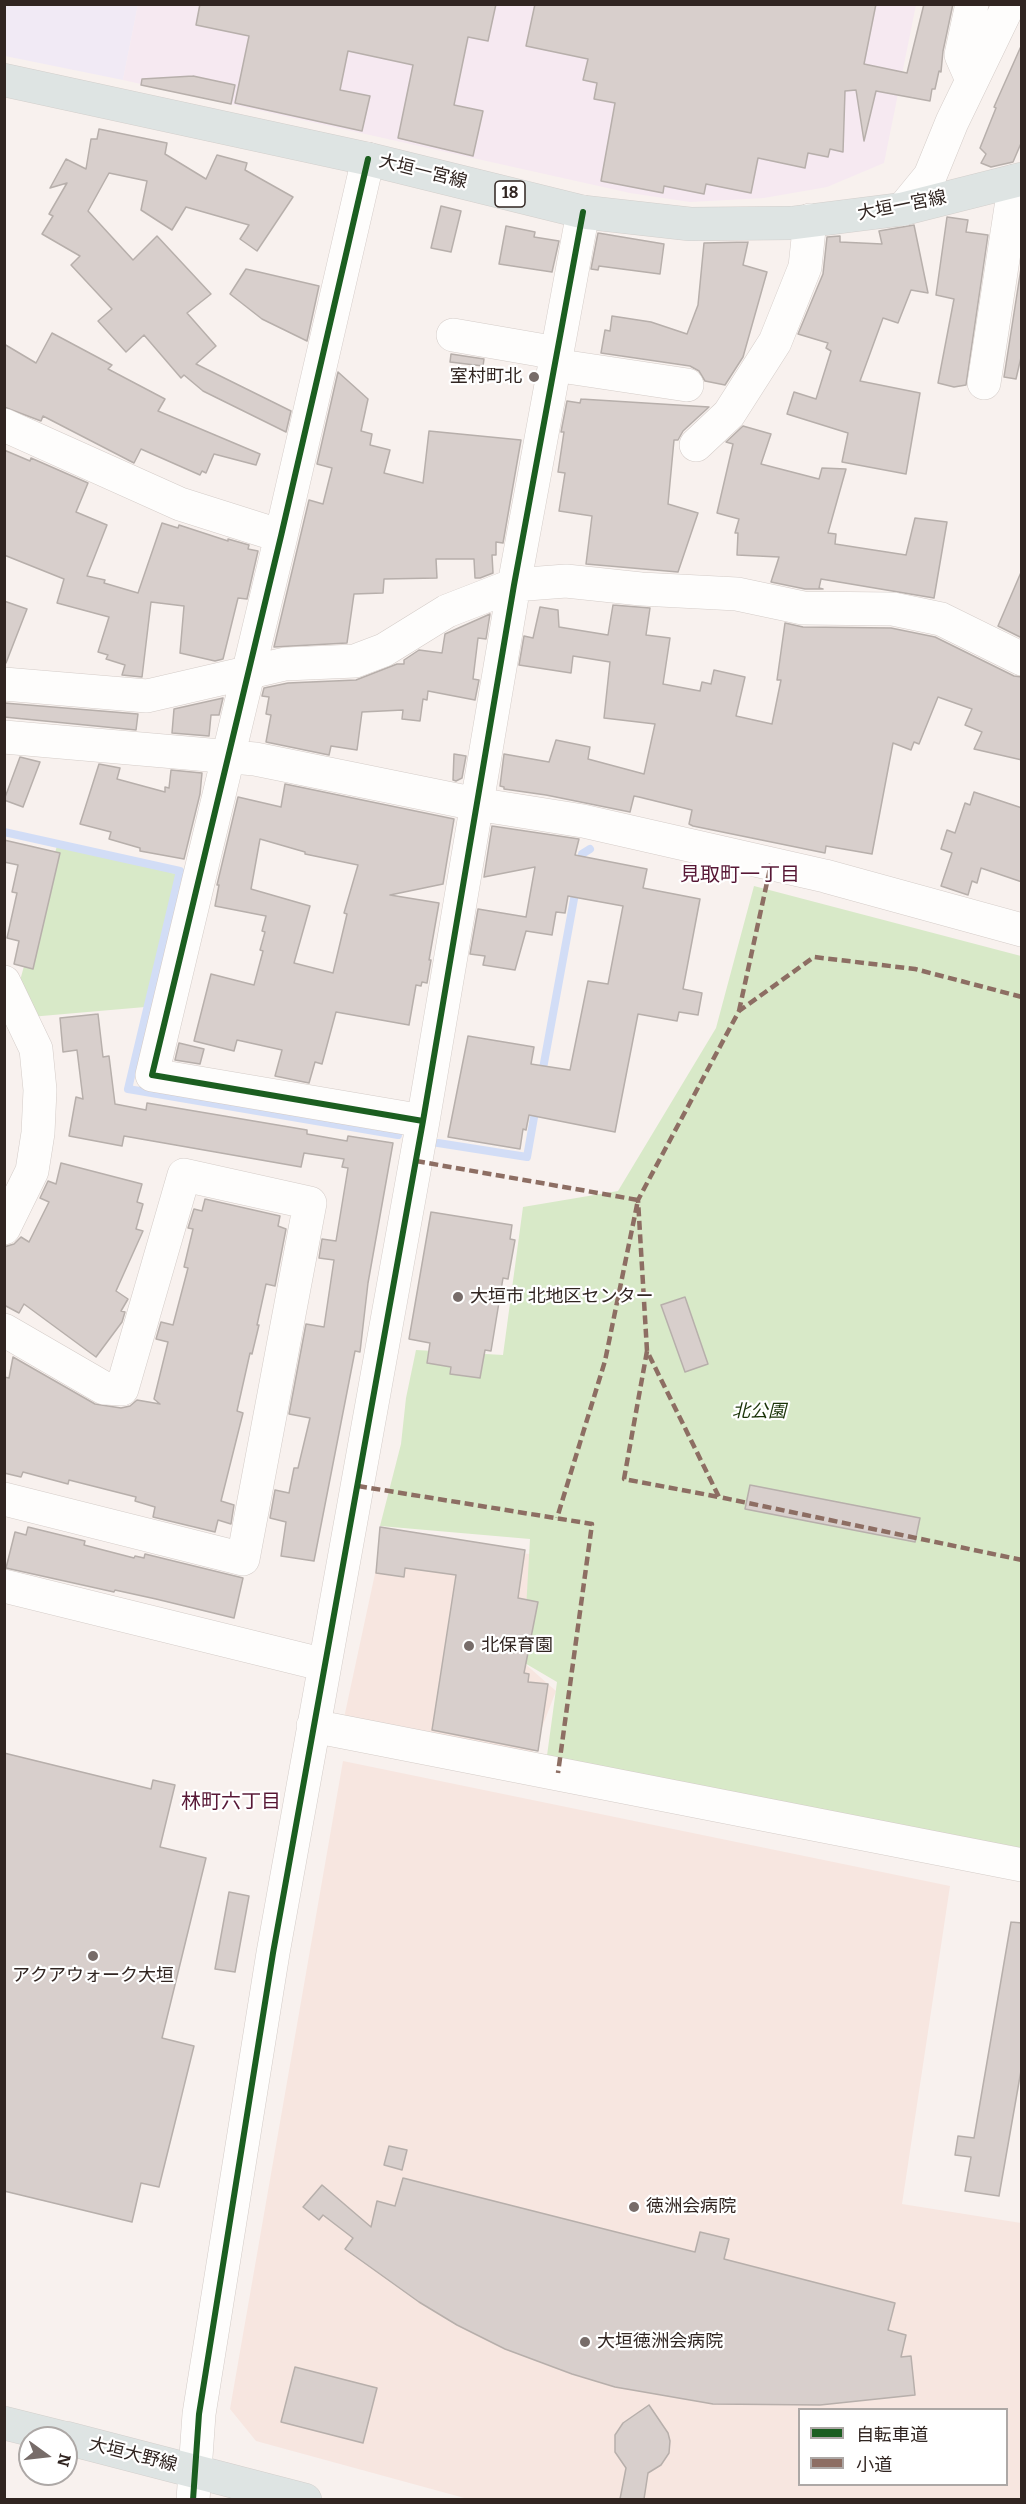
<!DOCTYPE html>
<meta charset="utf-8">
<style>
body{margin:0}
#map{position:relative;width:1026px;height:2504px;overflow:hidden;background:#f8f1ee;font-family:Bitter,"Noto Sans JP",serif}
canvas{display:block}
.frame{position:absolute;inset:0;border:6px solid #312521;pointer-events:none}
.legend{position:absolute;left:798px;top:2408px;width:210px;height:78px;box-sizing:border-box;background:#fff;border:2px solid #ada8a6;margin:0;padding:8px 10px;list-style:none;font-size:18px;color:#312521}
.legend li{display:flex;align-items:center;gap:12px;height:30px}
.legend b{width:30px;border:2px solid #ada8a6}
.north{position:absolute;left:18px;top:2426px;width:60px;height:60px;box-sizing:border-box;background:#fff;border:2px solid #ada8a6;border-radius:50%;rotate:105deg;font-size:16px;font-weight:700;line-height:24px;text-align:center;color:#312521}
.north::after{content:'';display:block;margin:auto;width:21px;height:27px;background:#776c69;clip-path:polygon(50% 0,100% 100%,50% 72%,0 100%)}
</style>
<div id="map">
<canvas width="1026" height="2504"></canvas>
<div class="frame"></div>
<ul class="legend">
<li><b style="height:8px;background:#1b5e20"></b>自転車道</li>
<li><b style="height:8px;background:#8d6e63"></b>小道</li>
</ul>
<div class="north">N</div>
</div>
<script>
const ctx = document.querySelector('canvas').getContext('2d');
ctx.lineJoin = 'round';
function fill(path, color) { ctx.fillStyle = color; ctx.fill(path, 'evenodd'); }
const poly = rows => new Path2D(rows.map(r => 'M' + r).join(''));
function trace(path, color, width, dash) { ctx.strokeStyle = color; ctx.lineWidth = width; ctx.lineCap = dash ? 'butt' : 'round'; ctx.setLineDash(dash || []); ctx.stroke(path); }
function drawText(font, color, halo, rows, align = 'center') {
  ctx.font = font + ' Bitter,"Noto Sans JP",serif'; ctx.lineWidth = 4.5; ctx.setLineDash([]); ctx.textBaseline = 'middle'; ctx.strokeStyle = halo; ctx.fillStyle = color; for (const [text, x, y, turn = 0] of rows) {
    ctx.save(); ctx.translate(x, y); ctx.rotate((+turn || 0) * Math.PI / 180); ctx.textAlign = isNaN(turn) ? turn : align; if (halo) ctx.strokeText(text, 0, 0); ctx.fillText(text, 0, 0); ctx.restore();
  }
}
fill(poly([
 [4,5,138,5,123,80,5,56]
]), '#f1eaf5');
fill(poly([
 [138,5,916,5,884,163,827,187,764,198,690,202,630,193,123,80]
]), '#f6e9f1');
fill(poly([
 [382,1541,530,1554,523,1662,556,1691,531,1756,344,1718],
 [343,1761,950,1886,902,2204,1021,2223,1021,2499,468,2499,256,2441,230,2409],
 [800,2410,1006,2410,1006,2484,800,2484]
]), '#f7e6e0');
fill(poly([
 [58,842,176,874,145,1007,30,1017,18,988],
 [754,886,1021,956,1021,1858,546,1763,557,1682,523,1662,530,1539,380,1526,401,1444,406,1398,416,1350,503,1355,523,1207,618,1191,716,1028]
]), '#d8e9c8');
trace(poly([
 [4,832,180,871,128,1089,398,1135],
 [580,864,582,854,590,849],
 [542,1074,576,888],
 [438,1143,527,1157,536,1106]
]), '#d2ddf6', 8);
const building = poly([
 [200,4,496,4,488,41,468,37,454,105,483,111,473,156,398,138,413,65,348,51,340,90,370,96,362,131,235,103,249,36,196,25,200,4],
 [535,4,876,4,864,64,907,73,924,4,953,4,943,51,941,72,939,71,935,89,932,89,930,101,876,91,864,141,856,90,845,91,843,152,830,149,828,157,808,153,805,168,758,158,751,193,706,184,704,194,664,186,663,193,601,181,615,103,594,99,597,83,583,80,588,59,526,46,535,4],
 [1022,44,1022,141,1013,162,991,167,981,163,986,154,980,148,996,108,994,107,1022,44],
 [193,76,235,85,231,104,141,85,142,79,193,76],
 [99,129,167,143,165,154,206,179,217,155,247,163,245,170,293,197,257,251,240,239,249,225,186,207,172,230,158,221,141,210,147,181,109,173,88,211,133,260,157,236,211,294,187,313,216,346,196,364,291,411,286,432,203,391,184,375,181,378,144,335,126,352,98,321,112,309,71,265,80,256,42,234,53,216,49,214,67,183,50,188,66,159,86,169,91,139,97,139,99,129],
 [441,206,461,211,451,252,431,248,441,206],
 [947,217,968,220,966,232,988,235,966,385,954,387,938,383,954,299,936,295,947,217],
 [914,225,928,293,911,290,898,323,883,318,860,381,920,393,906,474,842,462,848,433,787,414,794,392,816,399,831,351,826,348,828,343,798,334,823,274,827,237,840,236,840,242,882,244,879,231,914,225],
 [506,226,535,232,534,237,559,241,552,272,499,264,506,226],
 [598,233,664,244,660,274,599,266,598,270,591,269,598,233],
 [748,242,743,265,767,272,743,357,725,385,705,381,699,371,690,366,601,353,605,330,610,331,612,316,651,322,687,334,698,305,704,243,748,242],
 [1022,262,1022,353,1016,379,1004,377,1022,262],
 [246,269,319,286,307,341,262,319,230,294,246,269],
 [52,333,112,365,108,369,165,399,158,411,260,454,256,465,214,454,206,473,202,471,200,475,141,449,134,463,43,416,41,421,4,407,4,344,36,363,52,333],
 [451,354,484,359,483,366,450,362,451,354],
 [338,372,368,399,361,431,372,434,370,445,390,450,384,473,423,483,429,431,521,440,503,543,496,542,496,555,492,555,493,573,480,578,475,578,474,559,436,559,437,578,384,579,383,593,354,594,347,643,274,647,309,500,323,504,332,468,317,464,338,372],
 [581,399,709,407,683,431,678,440,674,440,668,504,698,513,678,572,586,564,592,516,559,511,565,473,558,472,564,432,561,432,567,401,580,403,581,399],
 [743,426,771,434,761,464,819,479,822,468,846,469,828,533,836,534,835,544,906,555,915,518,947,522,934,598,821,579,819,588,823,589,805,589,771,582,779,557,737,555,738,533,735,533,739,519,717,513,733,444,726,442,743,426],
 [4,450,30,461,31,458,88,483,76,512,107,525,87,576,105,580,104,583,138,593,162,523,178,528,179,525,228,541,228,539,249,545,248,549,258,551,247,599,238,598,223,659,215,661,180,653,184,606,151,602,142,677,122,675,125,665,106,659,108,655,98,652,109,617,57,603,64,579,4,555,4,450],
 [1022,570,1022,638,998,626,1022,570],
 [4,601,27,609,6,663,4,663,4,601],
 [613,605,650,608,646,635,670,638,663,684,700,691,702,682,711,684,714,670,745,677,736,716,772,724,781,680,777,680,785,623,803,627,891,628,935,637,1014,676,1022,677,1022,760,974,749,982,732,965,725,972,709,938,697,919,744,914,742,911,750,893,743,872,854,826,846,825,853,693,826,689,824,692,810,639,797,634,796,630,812,546,795,504,789,504,787,500,786,504,754,549,762,556,740,590,747,588,759,644,774,655,724,604,718,610,662,573,656,571,673,519,665,524,636,533,638,540,607,558,610,559,627,608,635,613,605],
 [490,614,486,639,478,638,473,679,479,680,475,700,428,691,427,700,423,699,420,721,402,719,403,710,362,712,357,750,331,746,329,755,266,742,271,715,266,714,269,697,262,696,264,688,288,683,356,680,397,664,404,664,404,660,419,650,442,653,445,634,490,614],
 [223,698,219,715,211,715,209,736,172,733,174,709,223,698],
 [4,703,138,714,136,730,4,717,4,703],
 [454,754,466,756,462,778,456,781,453,780,454,754],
 [20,757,40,762,23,807,4,800,20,757],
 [99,764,120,768,117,779,165,792,165,787,169,788,171,770,202,773,200,794,184,859,140,851,140,848,109,839,111,832,80,824,99,764],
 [285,784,454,819,443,884,390,895,439,903,429,960,431,960,427,983,422,982,421,986,416,985,409,1025,336,1012,322,1064,315,1062,309,1083,275,1076,282,1050,237,1040,234,1051,194,1041,211,974,254,985,263,951,260,950,265,932,262,931,266,916,215,906,219,885,217,885,238,797,281,807,285,784],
 [260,839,305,852,305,854,358,865,344,913,347,914,333,973,294,963,310,906,251,889,260,839],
 [974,792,1022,808,1022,882,981,868,977,883,972,881,968,895,941,886,952,853,941,849,947,830,955,833,965,803,970,805,974,792],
 [492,826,579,839,575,855,647,869,643,888,700,899,683,989,702,993,698,1015,679,1012,677,1021,638,1014,615,1132,529,1115,526,1130,523,1129,520,1149,448,1137,468,1036,534,1047,531,1064,570,1070,588,981,608,984,623,906,568,896,565,913,556,912,552,935,526,931,515,970,483,965,485,956,470,954,478,909,526,917,535,867,484,877,492,826],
 [4,840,60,853,33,969,14,964,19,941,7,938,17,893,12,892,18,865,4,862,4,840],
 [98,1014,103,1057,109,1056,115,1104,146,1110,147,1103,307,1130,307,1134,347,1141,348,1136,393,1143,368,1283,360,1352,355,1351,314,1561,281,1556,286,1522,270,1518,275,1490,289,1493,294,1468,298,1468,310,1418,289,1414,306,1324,324,1327,334,1260,319,1258,322,1239,336,1241,348,1168,342,1167,344,1159,304,1153,301,1167,124,1136,122,1146,69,1136,76,1097,83,1099,77,1050,63,1052,60,1018,98,1014],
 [179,1043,204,1049,200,1064,175,1060,179,1043],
 [61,1163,142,1184,137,1202,143,1204,136,1229,143,1231,116,1291,128,1299,121,1311,125,1312,122,1322,96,1357,24,1304,19,1313,4,1305,4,1247,14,1244,21,1237,29,1242,49,1202,40,1198,48,1181,56,1184,61,1163],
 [205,1199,280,1216,278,1226,286,1229,275,1286,266,1284,257,1325,259,1325,252,1354,250,1353,237,1411,243,1413,221,1501,234,1505,231,1524,218,1520,215,1532,153,1517,155,1507,135,1501,136,1497,69,1480,68,1484,23,1472,21,1477,4,1473,4,1377,9,1378,13,1357,95,1404,121,1408,130,1406,137,1400,160,1404,154,1399,168,1342,156,1339,161,1322,173,1325,188,1268,184,1267,193,1229,188,1228,194,1209,202,1211,205,1199],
 [431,1212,512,1225,510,1239,515,1240,508,1279,503,1278,491,1351,485,1350,480,1378,450,1374,451,1367,427,1363,430,1343,409,1339,431,1212],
 [685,1297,708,1364,685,1372,661,1305,685,1297],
 [750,1485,920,1518,915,1542,745,1509,750,1485],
 [28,1527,85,1541,84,1545,134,1558,135,1556,144,1558,145,1554,243,1578,234,1618,156,1599,115,1590,114,1592,6,1568,15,1532,26,1535,28,1527],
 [380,1527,525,1550,518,1598,538,1602,524,1673,529,1674,528,1682,548,1684,538,1751,432,1730,456,1575,405,1568,404,1577,376,1573,380,1527],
 [4,1753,151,1789,153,1780,175,1785,160,1847,206,1858,162,2038,194,2046,159,2187,141,2183,132,2222,4,2191,4,1753],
 [229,1892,249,1896,235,1972,215,1969,229,1892],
 [1011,1922,1022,1923,1022,2065,999,2196,965,2191,971,2157,955,2155,958,2136,974,2138,1011,1922],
 [389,2146,407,2150,402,2170,384,2165,389,2146],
 [403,2178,695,2252,700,2232,729,2239,724,2259,895,2303,888,2330,906,2335,901,2357,911,2356,915,2395,820,2405,713,2404,615,2387,572,2374,505,2349,457,2325,419,2302,345,2249,353,2238,323,2215,319,2220,303,2207,322,2185,371,2227,377,2201,395,2206,403,2178],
 [295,2367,377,2388,363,2443,281,2422,295,2367],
 [649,2405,668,2433,670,2441,669,2453,661,2465,648,2473,644,2499,620,2499,626,2468,615,2452,615,2435,623,2423,649,2405]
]);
fill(building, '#d8cfcc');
trace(building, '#b7afab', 1.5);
const minor = poly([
 [972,4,961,55,972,80],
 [368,159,281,536,152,1075,423,1121],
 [903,209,930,176,952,122,1009,4],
 [453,335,557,353],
 [554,365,687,385],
 [984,383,1015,181],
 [4,425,180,504,281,536],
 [696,445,729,414,775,342,805,267,810,220],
 [4,684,147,696,285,664,355,661,384,650,447,611,514,585,566,581,641,589,737,594,803,608,893,609,941,619,1022,659],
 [4,737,255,759,476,804,583,821,825,876,1022,930],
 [4,982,36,1049,40,1090,38,1133,32,1171,4,1228],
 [4,1330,104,1388,122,1389,184,1175,310,1203,243,1559,4,1499],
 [4,1586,325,1665],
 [313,1726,1022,1865],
 [193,2500,199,2414,273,1953,423,1121,514,585,583,212]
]);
const major = poly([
 [4,80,368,159,583,212,690,224,792,223,903,209,1022,179],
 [4,2423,64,2438],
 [66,2438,305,2500]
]);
trace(minor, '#d4ccc8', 34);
trace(major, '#d3cfcc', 34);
trace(minor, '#fefdfc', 33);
trace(major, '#dee4e3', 33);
trace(poly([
 [1022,997,915,969,814,957,739,1011,638,1200,647,1351,719,1497,1022,1560],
 [739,1011,771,864],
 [416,1161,638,1200,605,1361,557,1518],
 [647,1351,624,1479,719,1497],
 [358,1486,592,1524,558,1773]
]), '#8d6e63', 4.5, [9, 4.5]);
trace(poly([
 [368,159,281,536,152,1075,423,1121],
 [193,2500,199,2414,273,1953,423,1121,514,585,583,212]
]), '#1b5e20', 6);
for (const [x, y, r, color] of [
 [534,377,6,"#776c69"],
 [458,1297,6,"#776c69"],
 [469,1646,6,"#776c69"],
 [93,1956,6,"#776c69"],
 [634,2207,6,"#776c69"],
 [585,2342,6,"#776c69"]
]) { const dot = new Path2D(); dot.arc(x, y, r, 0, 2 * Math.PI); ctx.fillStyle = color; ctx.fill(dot); trace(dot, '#fff', 2); }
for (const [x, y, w] of [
 [510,194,30]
]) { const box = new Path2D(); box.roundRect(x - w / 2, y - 13, w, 26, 4.5); ctx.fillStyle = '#fff'; ctx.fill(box); trace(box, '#312521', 1.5); }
drawText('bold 16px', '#312521', null, [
 ["18",510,194]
]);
drawText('18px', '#312521', '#fff', [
 ["大垣一宮線",423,172,14],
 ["大垣一宮線",902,206,-11],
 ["大垣大野線",133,2455,14]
]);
drawText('18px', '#312521', '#fff', [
 ["室村町北",522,377,"right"],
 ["大垣市 北地区センター",470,1297],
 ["北保育園",481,1646],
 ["アクアウォーク大垣",93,1976,"center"],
 ["徳洲会病院",646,2207],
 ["大垣徳洲会病院",597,2342]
], 'left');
drawText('italic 18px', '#1a3308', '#fff', [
 ["北公園",759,1412]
]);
drawText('20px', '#571735', '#fff', [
 ["見取町一丁目",740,875],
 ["林町六丁目",231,1802]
]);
</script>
